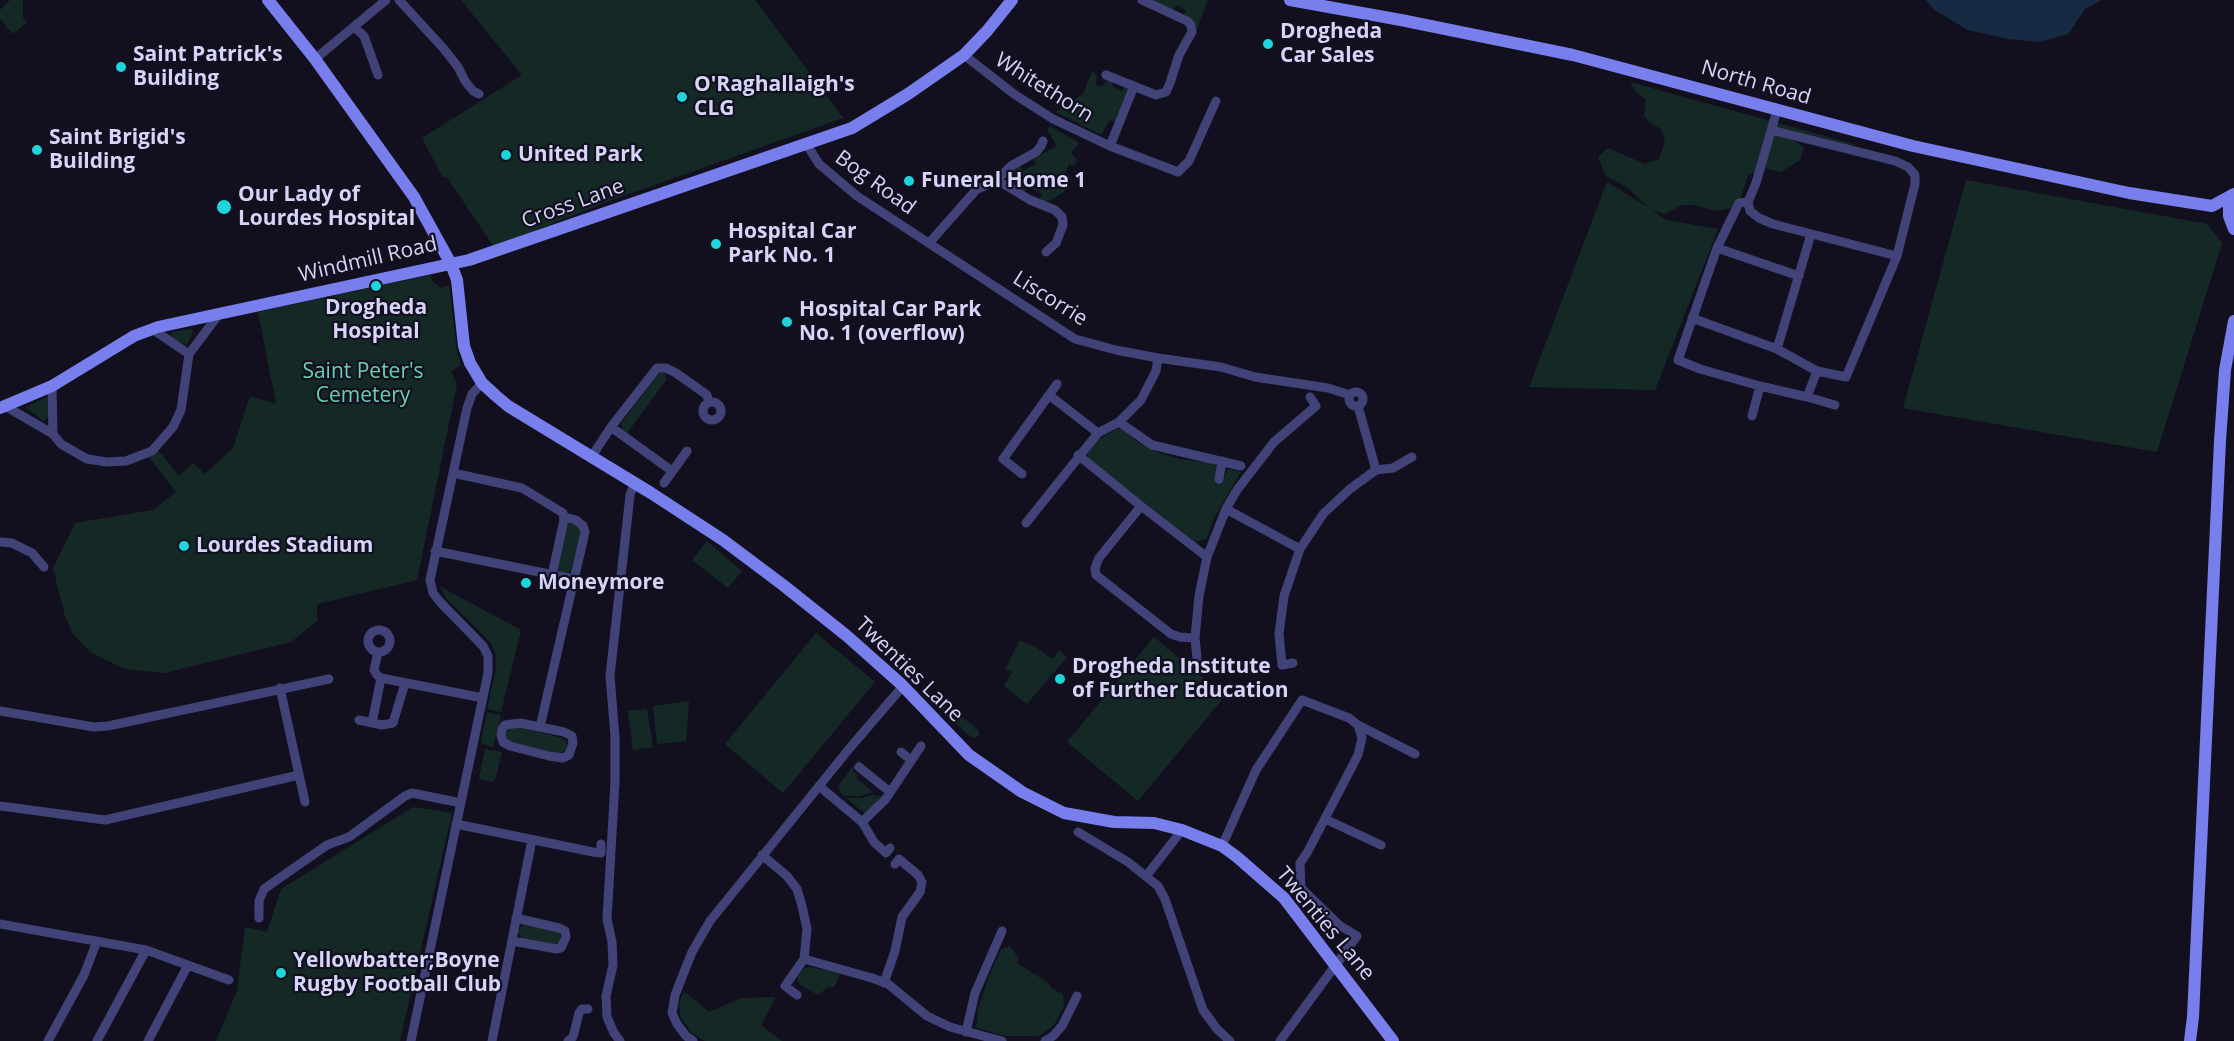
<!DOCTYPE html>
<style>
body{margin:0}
canvas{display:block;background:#12101f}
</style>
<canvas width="2234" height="1041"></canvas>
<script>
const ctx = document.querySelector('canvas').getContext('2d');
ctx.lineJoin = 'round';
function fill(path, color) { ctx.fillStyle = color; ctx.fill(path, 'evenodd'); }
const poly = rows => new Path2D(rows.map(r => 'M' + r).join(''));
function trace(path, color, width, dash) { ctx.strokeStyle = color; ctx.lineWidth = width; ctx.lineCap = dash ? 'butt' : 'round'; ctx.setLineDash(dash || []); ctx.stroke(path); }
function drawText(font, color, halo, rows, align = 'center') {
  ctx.font = font + ' "Open Sans",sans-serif'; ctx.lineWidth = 4.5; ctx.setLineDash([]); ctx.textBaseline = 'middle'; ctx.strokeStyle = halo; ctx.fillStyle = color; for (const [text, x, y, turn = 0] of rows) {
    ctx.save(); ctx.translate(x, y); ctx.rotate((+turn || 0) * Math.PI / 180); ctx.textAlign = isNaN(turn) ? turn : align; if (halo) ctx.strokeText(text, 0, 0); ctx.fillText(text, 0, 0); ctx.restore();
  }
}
fill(poly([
 [10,0,23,0,23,18,27,22,13,34,0,19,0,10],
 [461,0,755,0,843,118,604,203,494,247,446,176,443,178,422,138,522,75],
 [1151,0,1208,0,1197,28,1193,21,1184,15,1186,10,1176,5,1174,11],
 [1092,71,1097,75,1096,85,1101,87,1108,80,1113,81,1112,86,1122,91,1125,86,1128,89,1115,122,1110,120,1101,135,1056,112,1083,94],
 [1630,82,1857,145,1833,149,1791,139,1804,147,1800,160,1781,172,1765,168,1748,175,1739,203,1731,208,1717,211,1695,205,1682,205,1665,214,1652,210,1666,220,1718,229,1655,390,1529,387,1607,182,1649,208,1628,188,1606,176,1598,157,1608,148,1645,164,1659,159,1665,142,1661,129,1649,122,1644,116,1646,100,1636,92],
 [1050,126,1079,143,1071,153,1077,160,1076,163,1074,166,1069,164,1062,181,1066,184,1064,192,1051,200,1045,202,1040,199,1042,193,1028,187,1025,192,1011,184,1008,176,1009,172,1020,166,1023,171,1036,164,1034,158,1057,146,1047,130],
 [1966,180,2207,224,2222,243,2157,452,1903,408],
 [431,275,432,281,441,288,449,285,457,352,461,365,451,371,457,384,417,580,317,604,317,621,291,642,164,673,125,669,90,652,73,634,65,616,53,568,75,523,153,510,176,492,149,457,158,450,179,476,193,463,205,474,233,448,250,396,276,404,258,312],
 [191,329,193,331,187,345,170,337,172,332],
 [660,373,665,373,665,377,667,379,628,432,623,431,622,423,656,376],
 [46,397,48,399,49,416,44,421,25,407],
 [1117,429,1123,430,1140,444,1156,452,1180,459,1211,463,1216,467,1215,479,1223,481,1228,469,1241,472,1214,518,1207,538,1195,542,1088,459,1088,452,1096,441],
 [569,523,573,523,580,529,580,535,571,570,566,575,558,570,558,566,566,527],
 [707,541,742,571,728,588,692,560],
 [439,586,521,630,501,712,487,709,496,668,495,653,491,643,447,599],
 [816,633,875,682,783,793,725,744],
 [1154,637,1225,696,1138,801,1067,742],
 [1020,640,1037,648,1052,659,1059,650,1067,657,1027,704,1004,686,1012,672,1005,669],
 [928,691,975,727,979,731,979,736,973,738,965,732,926,696],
 [689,701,686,741,657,744,653,706],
 [647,709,653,747,633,750,628,711],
 [487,712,501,715,493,747,482,744,481,741],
 [515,726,562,738,567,741,566,751,556,754,511,742,506,738,505,734,510,727],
 [485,749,502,752,495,780,492,782,479,779],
 [858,760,861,762,853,771,858,775,856,778,873,792,859,796,844,796,840,792,838,786],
 [872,795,883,796,866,814,846,798,863,798],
 [413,807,452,813,400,1041,216,1041,237,991,245,927,267,932,281,889],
 [525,925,557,931,561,936,560,942,555,946,522,939,518,932,521,927],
 [1010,946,1019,959,1017,963,1050,984,1049,986,1063,995,1064,1006,1054,1025,1039,1036,1007,1036,976,1028,978,1009,988,979,1001,949],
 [808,967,835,971,840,975,834,987,828,987,818,995,800,985,798,981,798,976,802,970],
 [684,991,709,1012,741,998,776,997,761,1025,782,1041,705,1041,691,1032,681,1018,679,1004]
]), '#142926');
fill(poly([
 [1926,0,2101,0,2085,9,2068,34,2039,42,2008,39,1968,30,1933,9]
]), '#162b43');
trace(poly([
 [399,0,444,49,458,67,465,81,473,91,479,94],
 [354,27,364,36,378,75],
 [964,55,1014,94,1053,119,1110,146,1178,172,1189,161,1216,101],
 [315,59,386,0],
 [1106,75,1156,95,1166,92,1170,83,1179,55,1192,32,1191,25,1187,21,1142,0],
 [1777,110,1756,183,1748,202,1750,211,1759,218,1773,224,1897,256],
 [1771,130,1895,161,1908,167,1915,175,1915,184,1897,256,1846,377,1817,371,1777,349,1811,234],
 [807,145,819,164,857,196,1075,339,1116,350,1158,358,1156,371,1141,400,1119,422,1098,433,1026,523],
 [1110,146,1134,86],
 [997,180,1011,166,1036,152,1041,146,1043,141],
 [1748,202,1739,203,1717,248,1799,276],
 [930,242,976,190,997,180,1030,200,1055,210,1062,217,1063,225,1056,243,1046,252],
 [1717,248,1678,360,1700,369,1760,386,1752,416],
 [1692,318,1777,349],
 [189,354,219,314],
 [1158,358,1221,367,1255,377,1328,388,1350,395],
 [1817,371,1807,397,1835,405],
 [52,386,53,434],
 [1760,386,1807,397],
 '1349 399a7 7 0 1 1 14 0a7 7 0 1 1-14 0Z',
 [1049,395,1098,433],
 '703 411a9 9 0 1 1 18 0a9 9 0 1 1-18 0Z',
 [5,406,53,434,61,444,87,459,107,462,126,461,152,451,173,427,181,410,189,354,152,329],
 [1358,406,1376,470],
 [1119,422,1152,445,1241,466],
 [611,427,672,471],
 [1078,455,1141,506,1099,558,1095,568,1096,575,1171,634,1180,637,1195,638],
 [592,456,611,427,657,368,666,368,676,373,707,395,709,402],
 [453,473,522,488,563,513,564,520,552,575],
 [1022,474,1003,459,1057,384],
 [1219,479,1222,461],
 [664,483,687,451],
 [1141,506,1207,557,1199,596,1195,638,1197,658],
 [1226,509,1237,490,1274,442,1316,406,1310,397],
 [0,542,12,543,32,553,44,567],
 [1300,549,1323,514,1350,489,1376,470,1393,468,1412,457],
 [435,551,574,579],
 [1207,557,1226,509,1300,549,1284,596,1279,634,1282,665,1293,663],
 '368 641a11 11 0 1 1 22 0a11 11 0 1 1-22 0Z',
 [378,652,374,670,377,675,381,678,483,698],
 [280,688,305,802],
 [0,711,94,727,108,726,329,679],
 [359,720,382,725,393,723,405,683],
 [372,723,381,678],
 [520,723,564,732,572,736,573,743,569,755,563,758,549,756,510,746,503,742,501,735,502,729,505,725,520,723],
 [1358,725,1415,754],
 [540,727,585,532,583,526,576,520,564,517],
 [901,752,911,760],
 [859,767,890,792],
 [819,786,862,822,874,842,886,853,890,848],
 [0,806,105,820,299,775],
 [1325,819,1381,845],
 [862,822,885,800,921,746],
 [456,824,593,852,601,853,601,844],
 [1078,832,1128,862,1158,886,1165,899,1203,1010,1217,1029,1230,1041],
 [1222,846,1256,770,1302,700,1349,718,1358,725,1362,738,1358,755,1307,853,1300,863,1301,888,1339,925,1357,936,1280,1041],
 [762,855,787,876,797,889,802,906,807,929,804,959,785,986,797,995],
 [1147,875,1182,830],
 [259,918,259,901,264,889,327,845,349,837,405,796,412,793,461,803],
 [0,924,146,950,229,980],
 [512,941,557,949,561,948,566,937,565,931,559,928,516,918],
 [804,959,872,978,888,984,927,1016,950,1027,1002,1041],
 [884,983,895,951,902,917,920,892,922,882,918,875,899,859,895,864],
 [966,1032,975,993,1002,931],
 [48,1041,84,975,97,941],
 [97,1041,146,950],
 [148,1041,188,965],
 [411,1041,488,673,488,656,483,646,440,602,433,593,430,580,467,408,472,394,482,383],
 [492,1041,532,840],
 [568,1041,573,1037,579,1013,582,1009,588,1009],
 [620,1041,614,1033,607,1017,606,996,613,965,612,942,607,919,615,782,615,737,610,676,630,495,635,482],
 [693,1041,686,1036,677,1024,672,1013,675,995,692,952,710,921,849,749,903,686],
 [1045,1041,1053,1036,1062,1026,1077,996]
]), '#414378', 9);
trace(poly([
 [268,0,315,59,414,197,451,264,457,280,464,346,470,363,482,383,495,395,508,406,651,493,723,540,783,585,847,636,901,684,969,755,1022,792,1064,813,1114,822,1154,823,1182,830,1222,846,1237,857,1284,898,1393,1041],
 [1290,0,1401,20,1573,55,1913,146,2129,193,2212,206,2234,194],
 [2234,196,2229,207,2229,216,2234,229],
 [0,408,52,386,134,336,158,327,469,260,852,128,908,94,964,55,987,31,1012,0],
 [2190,1041,2193,1017,2220,441,2225,370,2234,321]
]), '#787eec', 12);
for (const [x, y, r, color] of [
 [1268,44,6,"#1fd5db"],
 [121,67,6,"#1fd5db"],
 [682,97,6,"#1fd5db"],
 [37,150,6,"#1fd5db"],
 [506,155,6,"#1fd5db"],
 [909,181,6,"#1fd5db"],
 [224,207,8,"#1fd5db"],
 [716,244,6,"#1fd5db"],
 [376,286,6,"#1fd5db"],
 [787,322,6,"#1fd5db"],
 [184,546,6,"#1fd5db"],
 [526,583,6,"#1fd5db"],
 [1060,679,6,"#1fd5db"],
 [281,973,6,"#1fd5db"]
]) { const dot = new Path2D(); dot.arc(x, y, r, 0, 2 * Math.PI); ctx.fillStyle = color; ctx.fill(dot); trace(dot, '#12101f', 2); }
drawText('bold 21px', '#d6d4f9', '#12101f', [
 ["Drogheda",1280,32],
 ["Car Sales",1280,56],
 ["Saint Patrick's",133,55],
 ["Building",133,79],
 ["O'Raghallaigh's",694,85],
 ["CLG",694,109],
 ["Saint Brigid's",49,138],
 ["Building",49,162],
 ["United Park",518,155],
 ["Funeral Home 1",921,181],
 ["Our Lady of",238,195],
 ["Lourdes Hospital",238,219],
 ["Hospital Car",728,232],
 ["Park No. 1",728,256],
 ["Drogheda",376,308,"center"],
 ["Hospital",376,332,"center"],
 ["Hospital Car Park",799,310],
 ["No. 1 (overflow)",799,334],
 ["Lourdes Stadium",196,546],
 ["Moneymore",538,583],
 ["Drogheda Institute",1072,667],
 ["of Further Education",1072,691],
 ["Yellowbatter;Boyne",293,961],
 ["Rugby Football Club",293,985]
], 'left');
drawText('21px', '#d6d4f9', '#12101f', [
 ["North Road",1756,83,16],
 ["Whitethorn",1044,88,32],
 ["Bog Road",875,183,36],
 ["Cross Lane",573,204,-20],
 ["Windmill Road",368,260,-13],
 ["Liscorrie",1050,299,32],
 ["Twenties Lane",909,670,44],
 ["Twenties Lane",1325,924,50]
]);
drawText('21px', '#6bcfaf', '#12101f', [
 ["Saint Peter's",363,372],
 ["Cemetery",363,396]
]);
</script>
